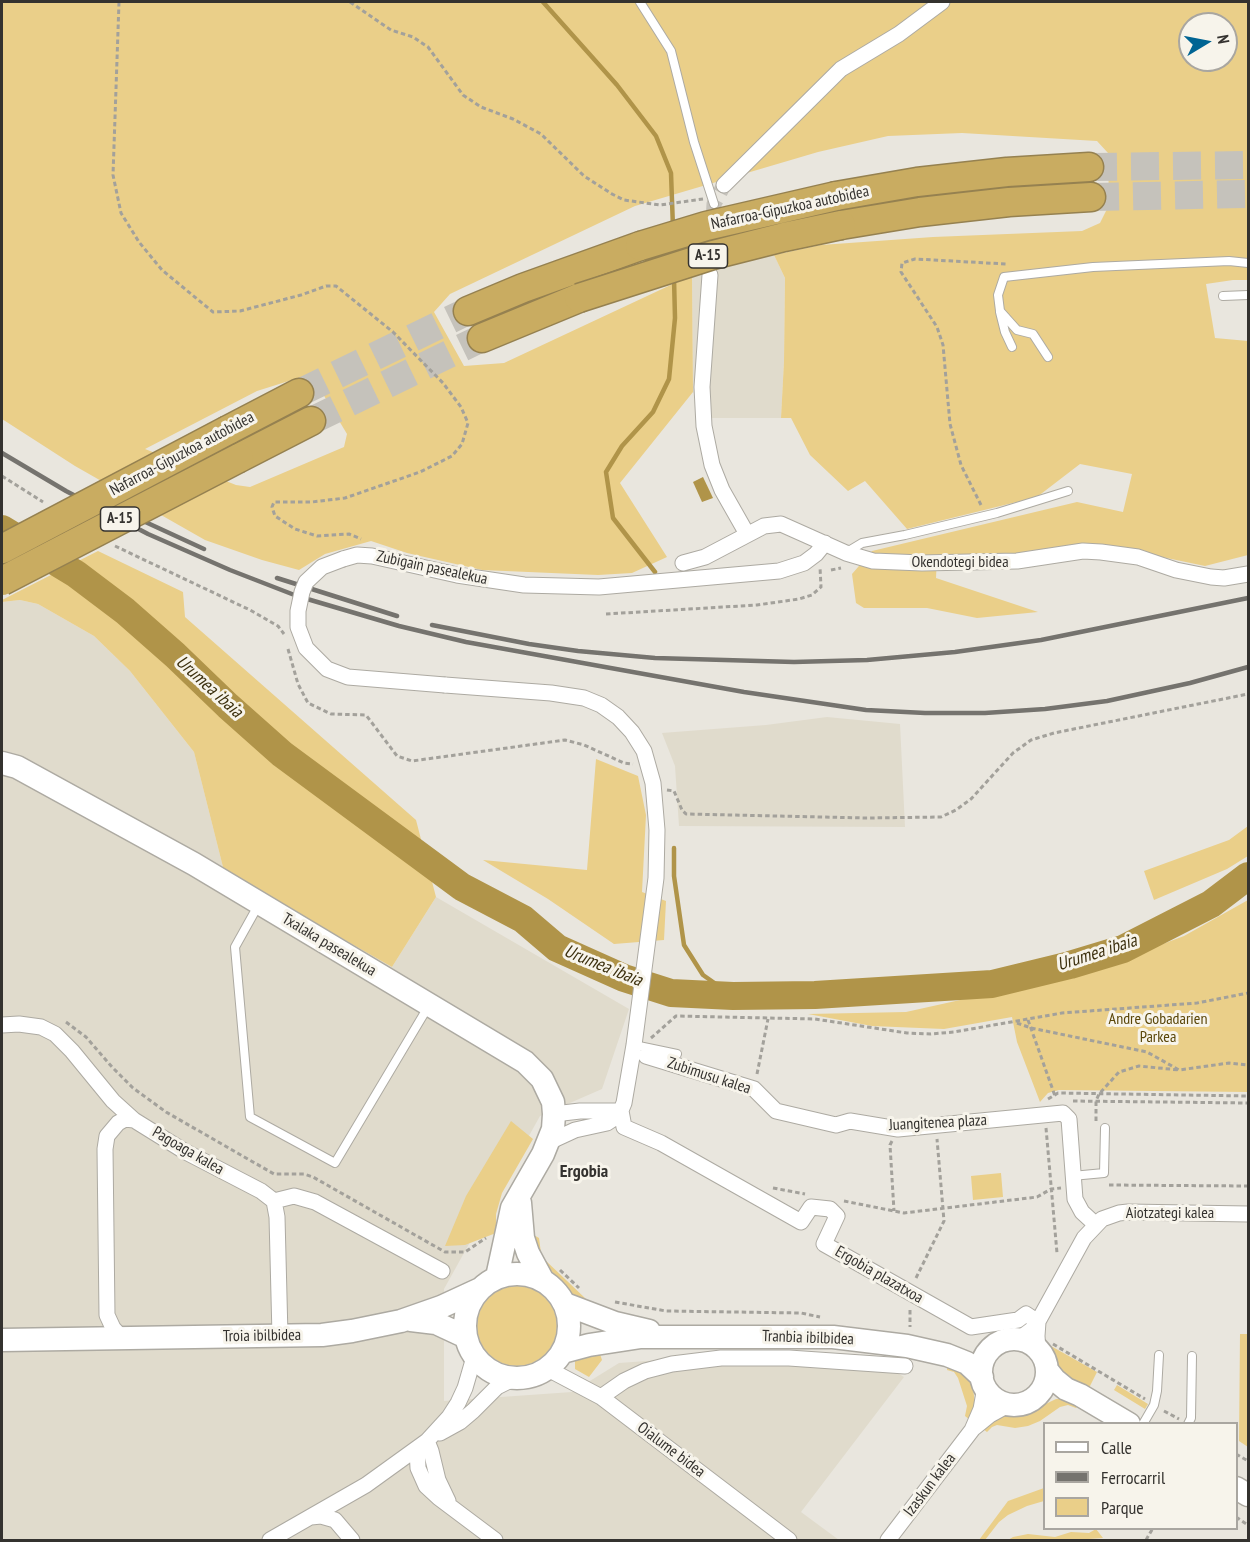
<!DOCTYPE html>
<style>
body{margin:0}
#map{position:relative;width:1250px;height:1542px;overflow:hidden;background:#e9e6de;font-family:"PT Sans Narrow",sans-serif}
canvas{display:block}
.frame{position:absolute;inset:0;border:3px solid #34322f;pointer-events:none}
.legend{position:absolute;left:1043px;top:1422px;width:195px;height:108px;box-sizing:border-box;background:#f7f4eb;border:2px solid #a9a6a0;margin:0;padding:8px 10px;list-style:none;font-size:18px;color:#34322f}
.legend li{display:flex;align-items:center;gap:12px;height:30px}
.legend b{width:30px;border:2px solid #a9a6a0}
.north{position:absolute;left:1178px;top:12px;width:60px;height:60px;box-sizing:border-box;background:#f7f4eb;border:2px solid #a9a6a0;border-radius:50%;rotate:80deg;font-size:16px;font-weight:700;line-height:24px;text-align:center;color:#34322f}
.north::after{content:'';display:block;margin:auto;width:21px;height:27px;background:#006493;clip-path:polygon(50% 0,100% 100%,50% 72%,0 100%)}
</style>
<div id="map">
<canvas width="1250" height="1542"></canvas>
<div class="frame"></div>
<ul class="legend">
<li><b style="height:8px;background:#fff"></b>Calle</li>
<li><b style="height:8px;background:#75736e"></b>Ferrocarril</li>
<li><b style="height:16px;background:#eacf89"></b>Parque</li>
</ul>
<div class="north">N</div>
</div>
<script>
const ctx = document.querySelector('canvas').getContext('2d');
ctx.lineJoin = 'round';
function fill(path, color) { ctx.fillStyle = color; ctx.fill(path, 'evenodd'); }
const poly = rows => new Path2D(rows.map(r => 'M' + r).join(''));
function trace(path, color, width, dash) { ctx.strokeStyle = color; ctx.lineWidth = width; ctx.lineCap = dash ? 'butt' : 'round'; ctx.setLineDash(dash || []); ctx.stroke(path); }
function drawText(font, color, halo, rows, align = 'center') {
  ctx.font = font + ' "PT Sans Narrow",sans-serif'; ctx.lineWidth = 6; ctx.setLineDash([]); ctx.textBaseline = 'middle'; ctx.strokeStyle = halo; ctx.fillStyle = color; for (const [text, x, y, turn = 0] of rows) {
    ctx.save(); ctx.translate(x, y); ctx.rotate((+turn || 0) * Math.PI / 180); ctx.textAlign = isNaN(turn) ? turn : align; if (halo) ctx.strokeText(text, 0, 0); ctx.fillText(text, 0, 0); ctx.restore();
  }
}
fill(poly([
 [774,255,785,278,784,361,781,418,712,418,693,392,692,275,723,263],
 [20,600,38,604,94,636,130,671,194,752,224,871,392,967,436,897,629,1009,602,1089,540,1116,444,1289,444,1401,572,1392,619,1363,769,1352,872,1357,904,1377,801,1512,839,1540,2,1540,2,602],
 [827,717,900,724,905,827,679,826,675,766,662,733,766,725]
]), '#e0dbcc');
fill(poly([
 [2,2,1248,2,1248,280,1233,280,1206,284,1215,338,1248,341,1248,555,1205,566,1138,552,1015,557,937,557,936,578,1038,612,977,618,927,608,864,608,856,603,852,574,872,551,1077,502,1123,512,1132,474,1080,464,1037,497,907,529,865,481,848,491,810,455,791,418,781,418,784,361,785,278,774,255,821,245,933,237,1082,231,1100,223,1109,205,1108,153,1097,141,962,133,888,136,818,152,635,206,450,294,434,312,464,366,504,363,692,275,693,392,620,483,667,557,632,573,598,575,482,570,407,553,371,541,325,554,299,570,262,560,205,540,75,466,2,419],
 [1190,24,1226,24,1226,60,1190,60],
 [311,374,347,434,344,447,250,487,236,485,145,449,257,391],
 [98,551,183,592,185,617,416,820,436,897,392,967,224,871,194,752,130,671,94,636,38,604,20,600,2,602,2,600],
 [596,759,638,776,646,815,642,892,666,901,664,940,614,944,548,899,483,860,587,870],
 [1248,826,1248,856,1227,869,1154,900,1144,871,1229,840],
 [1248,900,1248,1092,1059,1090,1048,1093,1040,1102,1017,1042,1012,1017,944,1029,872,1026,808,1014,906,1012,1091,971,1184,936],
 [511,1121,533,1139,502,1193,496,1214,496,1233,465,1245,445,1246,466,1196],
 [1001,1173,1003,1197,973,1200,971,1176],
 [532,1234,539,1238,541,1253,545,1260,586,1299,584,1305,573,1295,546,1265,537,1250],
 '477 1326a40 40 0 1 1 80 0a40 40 0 1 1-80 0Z',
 [1240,1334,1248,1334,1248,1447,1239,1441],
 [1044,1342,1097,1372,1089,1388,1073,1380,1056,1367,1053,1356],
 [599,1351,602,1360,589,1377,575,1369,575,1360],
 [948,1363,972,1380,975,1404,970,1420,965,1416,967,1406,958,1378,954,1372,947,1370],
 [1117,1385,1148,1404,1145,1409,1114,1390],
 [1056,1399,1067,1399,1079,1403,1076,1408,1068,1405,1060,1407,1040,1421,1028,1426,1015,1428,997,1425,992,1427,987,1432,983,1429,991,1420,1008,1414,1021,1413,1033,1410],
 [1044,1488,1044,1501,1027,1506,1008,1515,999,1522,985,1540,979,1540,1008,1501],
 [1096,1529,1103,1538,1074,1540,1008,1540,1013,1537,1028,1534,1055,1537,1071,1532,1089,1533]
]), '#eacf89');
fill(poly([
 [703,477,713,498,702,502,693,482]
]), '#b09449');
trace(poly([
 [543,2,617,85,656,136,671,173,673,228],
 [655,572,613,518,606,472,622,446,653,412,669,379,675,318,674,278],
 [674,848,674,876,684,945,703,975,733,996]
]), '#b09449', 4.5);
trace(poly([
 [2,529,76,574,125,611,175,655,228,706,282,754,462,887,523,919,557,948,624,978,671,993,733,996,815,995,992,984,1070,965,1123,949,1211,904,1248,876]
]), '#b09449', 28);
trace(poly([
 [711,260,714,204,724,185]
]), '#c5c2bb', 15, [15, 8]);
trace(poly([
 [1089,167,1248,165],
 [1091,197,1248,194],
 [299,393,468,311],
 [311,421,482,338]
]), '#c5c2bb', 28, [28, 14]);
const lane = poly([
 [640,2,671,51,694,142,714,204],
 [1223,296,1248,295],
 [1000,312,1005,332,1012,347],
 [1048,357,1033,334,1017,330,1000,311,998,295,1004,277,1093,267,1229,261,1248,263],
 [847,552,862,543,905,535,997,513,1068,491],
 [259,904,235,947,250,1117,335,1163,428,1007],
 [634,1045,677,1054],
 [1072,1176,1104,1173,1105,1128],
 [1143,1424,1154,1405,1157,1391,1159,1355],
 [1188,1424,1191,1418,1192,1356]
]);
const street = poly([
 [724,185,841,69,899,34,942,2],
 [710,275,702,387,704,426,712,465,722,490,747,534],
 [343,559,357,555,372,556,457,575,524,585,599,587,779,571,804,563,816,554,825,543],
 [683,563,705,557,764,526,781,524,846,553,873,561,922,563,1017,561,1083,551,1101,552,1138,557,1176,570,1211,577,1224,578,1248,574],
 [445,685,551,693,584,698,601,705,618,717,632,732,644,751,653,783,657,830,656,878,634,1045,624,1103,619,1115,607,1123,575,1130,549,1142],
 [2,1025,19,1024,41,1027,55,1034,72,1051,113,1101,134,1120,184,1151,261,1191,274,1201,277,1217,280,1336],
 [646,1056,754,1089,776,1111,836,1125,850,1121,898,1129,1063,1113,1069,1119,1075,1199,1082,1212,1095,1224],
 [621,1111,624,1127,661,1143,801,1222,811,1207,830,1209,837,1216,824,1244,971,1327,1018,1320,1026,1314,1038,1322],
 [554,1114,580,1111,621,1111],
 [274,1201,294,1196,315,1202,442,1271],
 [122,1338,113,1328,107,1315,105,1149,107,1136,118,1123,125,1119,134,1120],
 [1019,1339,1035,1327,1084,1238,1102,1219,1119,1213,1128,1212,1248,1214],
 [1038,1350,1037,1336,1038,1322],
 [548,1369,601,1397,789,1540],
 [601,1397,624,1381,645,1371,672,1364,721,1358,789,1358,905,1366],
 [974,1428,990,1415,1010,1404],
 [440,1433,460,1422,473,1411,497,1387,513,1379],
 [427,1441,431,1451,438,1480,448,1501],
 [417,1449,418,1468,426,1486,439,1498,495,1540],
 [311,1517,321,1516,335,1520,352,1540],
 [270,1540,366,1485,427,1441,449,1417,458,1403,465,1388,474,1357],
 [888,1540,972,1430,981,1409,985,1387]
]);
const secondary = poly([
 [2,763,17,767,194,864,525,1062,542,1079,553,1102,554,1114,553,1129,543,1154,512,1208,497,1277],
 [520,1203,523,1238,528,1253,543,1281],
 '465 1326a52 52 0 1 1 104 0a52 52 0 1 1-104 0Z',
 [565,1304,615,1323,649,1331],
 [411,1320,436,1323,466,1337],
 '981 1372a33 33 0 1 1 66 0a33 33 0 1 1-66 0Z',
 [2,1340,322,1335,352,1331,401,1321,441,1307,480,1289],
 [563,1352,589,1345,641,1337,833,1337,907,1346,947,1355,967,1363,982,1377],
 [1047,1370,1055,1380,1066,1389,1080,1395,1129,1424],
 [1236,1488,1248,1495]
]);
const highway = poly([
 [836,196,917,182,1007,172,1089,167],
 [841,225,920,212,1009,202,1091,197],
 [468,311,523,288,640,246],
 [482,338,579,298],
 [228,430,299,393],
 [239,458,311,421]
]);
trace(lane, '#adaaa2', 10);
trace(street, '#adaaa2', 17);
trace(secondary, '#adaaa2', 25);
trace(highway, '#958150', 31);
trace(poly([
 [119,2,113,175,121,213,139,242,162,270,213,312,240,311,301,295,326,286,336,286,393,332,443,383,461,407,468,423,462,444,452,456,420,472,345,498,312,502,274,502,272,507,275,516,295,529,317,536,349,534,361,539],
 [350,2,391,30,413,37,428,47,463,95,481,107,513,119,541,134,584,176,612,194,624,200,660,205,703,199],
 [2,476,43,502],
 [981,505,961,465,950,424,943,345,937,327,901,272,902,263,915,259,1006,264],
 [115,546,250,610,278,626,284,634],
 [831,570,841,568],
 [606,614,757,605,799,599,812,595,821,587,820,567],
 [288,649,298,684,308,703,331,714,366,715,397,756,412,761,565,740,584,745,624,763,633,764],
 [667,790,674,791,682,810,686,814,867,818,941,817,956,810,971,799,1013,753,1031,740,1054,733,1248,694],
 [1028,1020,1055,1096],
 [66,1022,86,1037,112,1067,133,1088,166,1112,274,1174,304,1174,313,1177,445,1252,465,1252,486,1238],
 [1017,1023,1031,1028,1147,1052,1179,1070,1229,1063,1248,1065],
 [651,1038,676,1016,815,1019,907,1033,931,1034,954,1032,1062,1013,1197,1003,1248,993],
 [757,1074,768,1019],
 [1048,1099,1058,1093,1248,1096],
 [1073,1101,1248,1103],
 [1096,1121,1096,1101,1099,1094,1119,1072,1139,1066,1179,1070],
 [1046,1128,1057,1253],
 [892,1141,890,1145,894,1211],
 [1109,1185,1248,1186],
 [773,1188,805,1194],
 [844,1201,904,1213,1037,1197,1051,1189,1061,1188],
 [560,1270,579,1288],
 [916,1278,944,1221,937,1139],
 [615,1302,666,1311,801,1313,820,1317],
 [910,1310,910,1327],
 [1053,1344,1145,1399],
 [1164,1411,1179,1419],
 [1236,1454,1248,1461],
 [1236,1517,1248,1525],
 [1146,1540,1153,1528]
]), '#a3a19b', 3, [4.5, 3]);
trace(lane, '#fff', 8);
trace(street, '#fff', 15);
trace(secondary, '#fff', 22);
trace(highway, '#c9ac61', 28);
trace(poly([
 [2,453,66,491,148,534,230,570,297,596,399,626,466,642,744,692,866,710,925,713,985,713,1045,709,1107,701,1190,683,1248,667],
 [128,514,204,549],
 [277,578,397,616],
 [432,625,529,644,578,651,655,658,794,662,867,660,955,652,1041,640,1248,598]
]), '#75736e', 4.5);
const streetBridge = poly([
 [343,559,322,567,306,582,302,592,298,611,298,627,306,648,327,669,348,677,445,685]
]);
const highwayBridge = poly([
 [640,246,706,226,836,196],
 [579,298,713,255,784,237,841,225],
 [2,549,228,430],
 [2,581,239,458]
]);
trace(streetBridge, '#adaaa2', 17, []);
trace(highwayBridge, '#958150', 31, []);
trace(streetBridge, '#fff', 15);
trace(highwayBridge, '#c9ac61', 28);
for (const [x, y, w] of [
 [708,256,39],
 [120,519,39]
]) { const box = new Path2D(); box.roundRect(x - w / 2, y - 12, w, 24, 4.5); ctx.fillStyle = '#f7f4eb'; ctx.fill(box); trace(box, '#34322f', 1.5); }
drawText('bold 15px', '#34322f', null, [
 ["A-15",708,256],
 ["A-15",120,519]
]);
drawText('16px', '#34322f', '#f7f4eb', [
 ["Nafarroa-Gipuzkoa autobidea",790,208,-12],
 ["Nafarroa-Gipuzkoa autobidea",182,454,-28],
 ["Okendotegi bidea",960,562],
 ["Zubigain pasealekua",432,568,12],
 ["Txalaka pasealekua",329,945,31],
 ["Zubimusu kalea",709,1076,18],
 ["Juangitenea plaza",938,1123,-3],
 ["Pagoaga kalea",188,1151,30],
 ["Aiotzategi kalea",1170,1213],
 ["Ergobia plazatxoa",879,1275,30],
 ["Troia ibilbidea",262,1336,-1],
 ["Tranbia ibilbidea",808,1338,2],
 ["Oialume bidea",671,1450,37],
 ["Izaskun kalea",930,1485,-53]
]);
drawText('16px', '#5a4609', '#f7f4eb', [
 ["Andre Gobadarien",1158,1019],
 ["Parkea",1158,1037]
]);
drawText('italic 18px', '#3c300f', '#f7f4eb', [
 ["Urumea ibaia",209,687,42],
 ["Urumea ibaia",1097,953,-18],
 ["Urumea ibaia",603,966,22]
]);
drawText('bold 18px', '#34322f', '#f7f4eb', [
 ["Ergobia",584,1172]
]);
</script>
